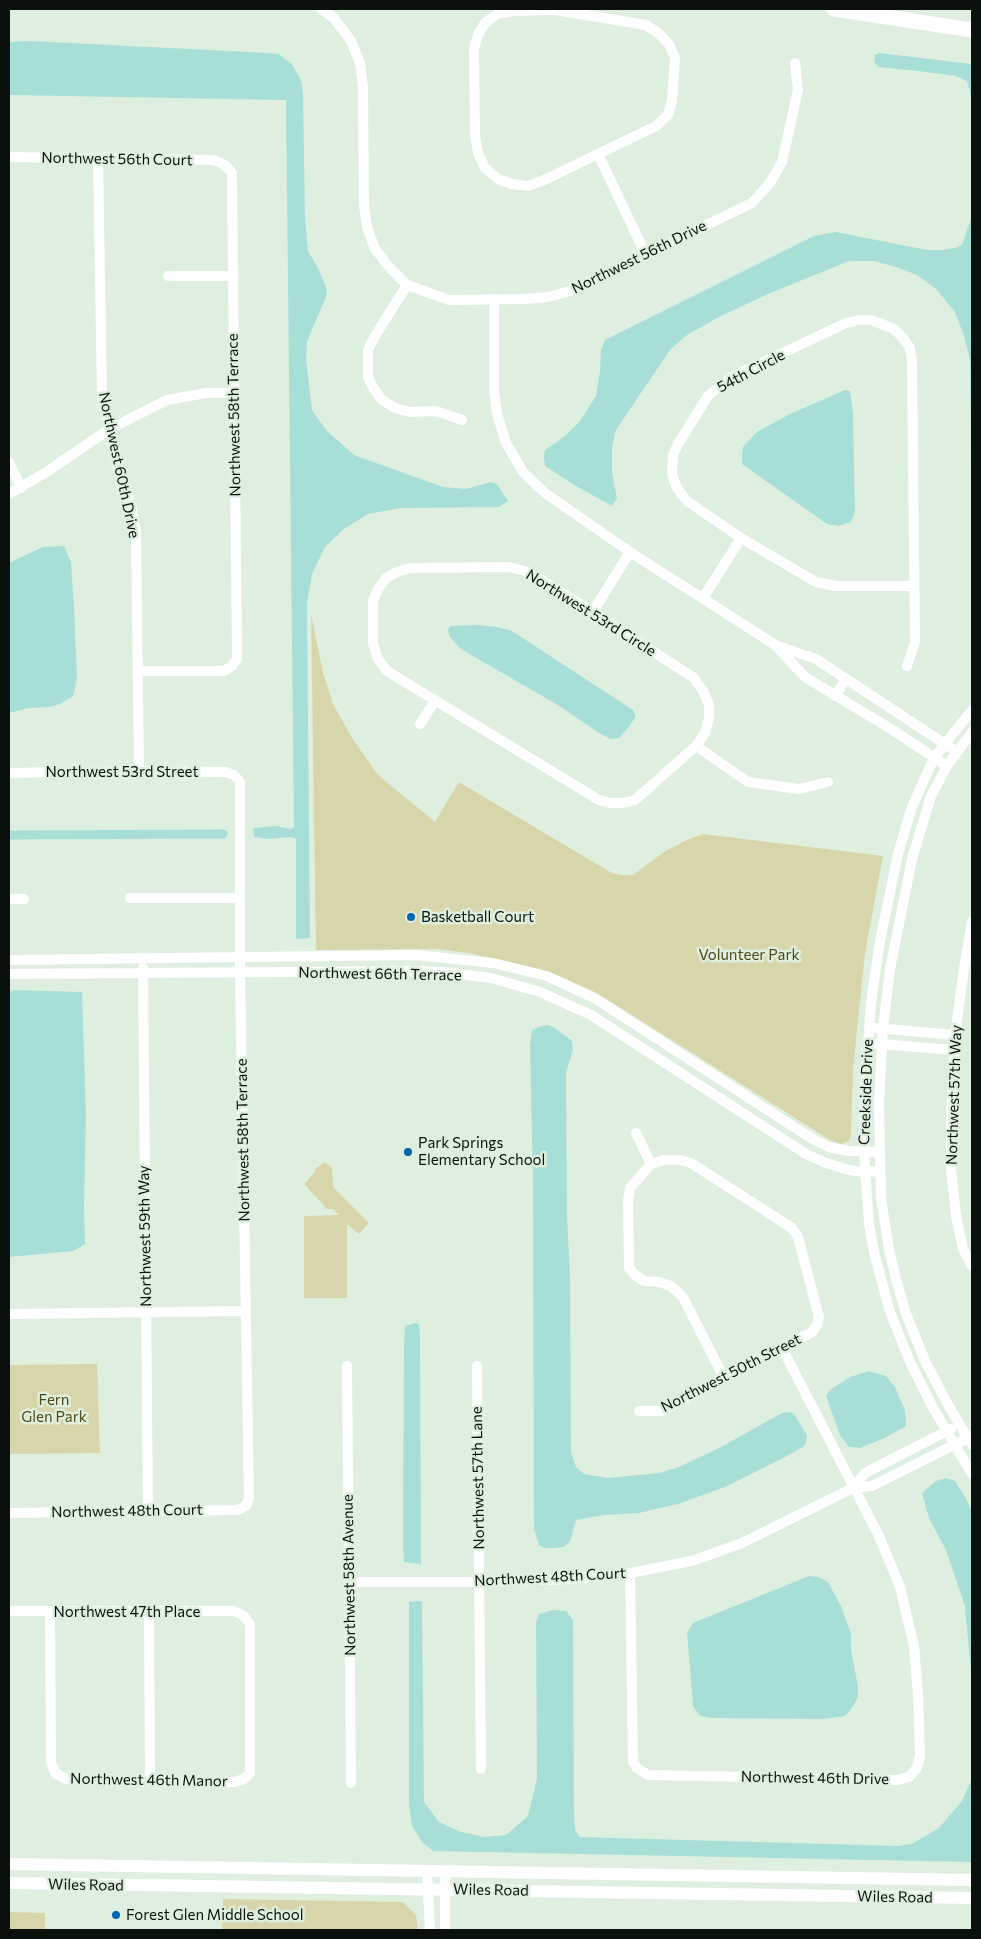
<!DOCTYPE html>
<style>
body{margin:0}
#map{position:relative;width:981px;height:1939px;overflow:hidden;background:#dfefdf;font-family:Commissioner,sans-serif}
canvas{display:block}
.frame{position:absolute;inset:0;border:10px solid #0a100b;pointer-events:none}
</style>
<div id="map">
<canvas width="981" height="1939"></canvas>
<div class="frame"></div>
</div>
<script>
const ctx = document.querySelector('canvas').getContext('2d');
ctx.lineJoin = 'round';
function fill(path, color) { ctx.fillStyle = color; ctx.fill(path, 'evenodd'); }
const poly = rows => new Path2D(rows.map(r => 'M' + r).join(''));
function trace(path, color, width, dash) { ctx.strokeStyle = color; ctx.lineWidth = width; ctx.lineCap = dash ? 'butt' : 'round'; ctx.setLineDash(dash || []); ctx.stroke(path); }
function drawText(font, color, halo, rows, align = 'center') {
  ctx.font = font + ' Commissioner,sans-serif'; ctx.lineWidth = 5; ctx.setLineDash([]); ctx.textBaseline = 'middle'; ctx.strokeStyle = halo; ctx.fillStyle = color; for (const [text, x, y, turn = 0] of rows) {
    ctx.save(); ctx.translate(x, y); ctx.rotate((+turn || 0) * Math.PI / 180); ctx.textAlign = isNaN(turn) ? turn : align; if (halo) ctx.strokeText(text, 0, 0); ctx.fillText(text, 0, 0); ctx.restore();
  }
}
fill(poly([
 [311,614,323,673,333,704,352,738,378,775,435,822,459,782,593,862,612,873,621,875,633,875,664,852,687,840,703,834,883,856,865,953,853,1069,851,1135,849,1141,841,1144,830,1140,597,993,557,975,469,953,437,949,316,950],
 [325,1162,332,1168,333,1187,369,1223,359,1234,347,1224,347,1298,304,1298,304,1216,339,1215,333,1209,327,1209,304,1184,315,1172,315,1169],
 [97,1364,100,1453,9,1454,9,1365],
 [223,1899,403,1902,416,1915,418,1930,222,1930],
 [9,1912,45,1913,45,1930,9,1930]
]), '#d9d5ab');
fill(poly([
 [31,41,268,53,278,54,292,64,301,80,303,93,305,219,308,251,319,270,327,290,326,297,307,341,306,359,312,410,327,431,354,455,443,487,466,489,491,482,497,484,508,501,499,507,401,508,368,514,344,529,325,547,312,574,307,604,310,938,296,939,296,839,291,837,268,839,254,837,253,830,254,828,276,826,291,829,294,827,286,100,9,95,9,42],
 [879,53,972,64,972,101,967,81,956,76,918,71,878,67,874,62,875,55],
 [972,215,972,583,970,360,964,336,955,312,936,289,917,275,896,267,874,261,849,261,768,294,721,316,687,335,670,350,616,430,612,447,612,473,617,499,612,506,576,486,545,466,544,457,545,450,564,437,580,421,596,396,600,371,601,349,605,340,814,236,836,232,927,250,942,250,955,248,962,245],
 [845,390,850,391,853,413,855,512,851,522,839,526,827,524,756,474,742,464,742,457,743,447,757,432,790,414],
 [64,546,71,562,74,607,77,678,73,696,60,704,50,707,29,708,9,713,9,563,43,547],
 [477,625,498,627,512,631,633,710,635,714,635,718,628,728,619,738,611,739,599,733,561,707,461,649,449,636,448,629,451,626],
 [14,990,82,992,86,1114,84,1208,85,1244,73,1251,9,1257,9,992],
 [548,1025,555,1028,572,1041,573,1050,566,1072,567,1215,570,1277,571,1452,576,1467,584,1474,608,1478,659,1473,679,1467,721,1447,782,1413,790,1412,794,1414,807,1435,806,1443,803,1447,785,1457,725,1487,678,1504,639,1513,605,1515,576,1520,570,1541,564,1547,554,1548,544,1548,539,1545,534,1529,533,1183,530,1046,532,1030,541,1026],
 [415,1323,419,1324,420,1338,421,1564,404,1562,403,1543,404,1342,405,1326],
 [869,1371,886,1376,895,1387,905,1410,906,1426,885,1438,860,1448,849,1447,840,1435,826,1396,830,1390,850,1377],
 [946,1478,955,1481,967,1500,972,1512,972,1684,965,1606,946,1550,929,1518,922,1493,936,1481],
 [809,1576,818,1577,828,1582,841,1606,851,1634,851,1649,858,1687,858,1697,853,1706,845,1716,821,1719,712,1718,700,1716,693,1706,687,1632,693,1623],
 [422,1601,424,1802,439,1822,461,1832,484,1837,506,1835,528,1816,537,1778,536,1623,539,1614,553,1610,566,1611,573,1620,574,1812,575,1830,580,1837,898,1846,912,1844,939,1828,962,1801,972,1779,972,1862,433,1851,422,1842,412,1826,409,1804,409,1602]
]), '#a7dfd8');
trace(poly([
 [9,835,223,834]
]), '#a7dfd8', 9);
trace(poly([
 [321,9,333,17,351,41,360,63,363,88,364,206,367,227,375,249,389,267,407,285,449,300,525,299,548,297,570,291,752,203,770,183,782,162,798,90,795,63],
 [555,10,646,25,658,33,669,44,675,58,672,101,668,115,656,126,542,181,528,186,512,184,498,179,485,168,478,153,475,135,474,49,478,35,485,23,497,14,513,11,555,10],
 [598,154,646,255],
 [9,157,214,160,225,165,232,173,237,659,232,666,224,671,138,671],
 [98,158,102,397,118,470,131,505,136,530,139,771],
 [168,276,233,276],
 [407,285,375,336,368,350,368,377,374,389,382,400,395,408,410,412,436,411,462,420],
 [494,299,494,390,497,414,506,443,523,472,545,493,630,552,777,646,816,659,957,752],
 [9,462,21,488],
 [9,494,48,471,108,430,167,400,206,393,234,393],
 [509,567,525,571,541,579,694,678,703,691,709,705,709,718,705,733,696,746,635,800,622,803,610,803,599,800,387,671,378,659,373,644,373,601,378,589,386,578,397,572,410,568,509,567],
 [703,598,741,538],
 [592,613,630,552],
 [777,647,805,677,891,729,947,766],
 [907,666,915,642,912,361,910,348,904,339,894,329,871,320,859,320,846,323,730,378,708,396,678,444,673,455,672,474,677,488,687,501,741,538,816,582,836,586,914,586],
 [835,696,846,679],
 [972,710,934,758,912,807,898,854,880,941,871,1003,865,1086,864,1152,869,1224,874,1252,889,1309,910,1362,932,1406,972,1474],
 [420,724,435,701],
 [972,732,947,766,931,796,912,859,890,969,883,1028,879,1102,881,1198,889,1250,896,1279,906,1314,926,1363,947,1403,972,1445],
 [696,746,748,782,799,789,828,782],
 [9,773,139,771,225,772,234,775,240,782,240,972,249,1498,246,1506,237,1510,9,1513],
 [130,898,240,898],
 [9,899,24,899],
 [972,921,964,969,955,1035,951,1116,951,1168,956,1216,963,1249,972,1266],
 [9,960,416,955,493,963,547,976,596,999,811,1138,829,1147,848,1151,879,1152],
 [143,968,148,1512],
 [9,974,414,971,442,972,491,978,540,992,591,1015,806,1154,826,1163,849,1170,864,1172,879,1171],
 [876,1028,955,1035],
 [867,1043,954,1050],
 [636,1133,651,1164],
 [9,1314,246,1311],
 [347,1366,351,1783],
 [477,1366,481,1769],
 [639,1411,662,1411,812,1332,817,1325,819,1317,798,1237,792,1228,691,1163,679,1160,664,1160,651,1164,630,1188,628,1201,629,1268,635,1275,644,1281,659,1282,671,1286,683,1297,724,1378],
 [853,1488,865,1473,951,1429],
 [630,1573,633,1762,637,1768,648,1775,897,1780,909,1777,917,1768,920,1756,918,1694,914,1646,900,1587,879,1536,782,1348],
 [350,1582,480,1582,570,1579,630,1573,692,1561,742,1543,853,1488,872,1486,968,1438],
 [9,1611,234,1611,243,1615,250,1624,250,1773,244,1779,234,1782,66,1779,55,1773,51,1762,50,1612],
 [149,1611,150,1780],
 [427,1871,430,1930],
 [445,1930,445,1871]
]), '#fff', 10);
trace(poly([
 [9,1864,972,1880],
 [9,1883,972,1898]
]), '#fff', 12);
trace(poly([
 [834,9,972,30]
]), '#fff', 15);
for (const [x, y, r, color] of [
 [411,917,5,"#0065b1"],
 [408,1152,5,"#0065b1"],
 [116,1915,5,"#0065b1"]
]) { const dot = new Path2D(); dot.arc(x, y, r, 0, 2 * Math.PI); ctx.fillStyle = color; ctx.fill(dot); trace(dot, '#dfefdf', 2); }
drawText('15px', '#0a100b', '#dfefdf', [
 ["Northwest 56th Court",117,159,1],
 ["Northwest 56th Drive",639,257,-26],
 ["54th Circle",751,371,-28],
 ["Northwest 58th Terrace",234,415,-91],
 ["Northwest 60th Drive",119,465,78],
 ["Northwest 53rd Circle",591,613,32],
 ["Northwest 53rd Street",122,772],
 ["Northwest 66th Terrace",380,974,1],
 ["Creekside Drive",866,1092,-88],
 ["Northwest 57th Way",954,1095,-88],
 ["Northwest 58th Terrace",243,1140,-91],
 ["Northwest 59th Way",145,1236,-91],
 ["Northwest 50th Street",731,1373,-27],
 ["Northwest 57th Lane",478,1478,-91],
 ["Northwest 48th Court",127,1511,-1],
 ["Northwest 58th Avenue",349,1575,-91],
 ["Northwest 48th Court",550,1577,-3],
 ["Northwest 47th Place",127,1612],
 ["Northwest 46th Drive",815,1778,1],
 ["Northwest 46th Manor",149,1780,1],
 ["Wiles Road",86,1885,1],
 ["Wiles Road",491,1890,1],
 ["Wiles Road",895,1897,1]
]);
drawText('15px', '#0a100b', '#dfefdf', [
 ["Basketball Court",421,917],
 ["Park Springs",418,1143],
 ["Elementary School",418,1160],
 ["Forest Glen Middle School",126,1915]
], 'left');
drawText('15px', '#4f4916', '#dfefdf', [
 ["Volunteer Park",749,955],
 ["Fern",54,1400],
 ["Glen Park",54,1417]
]);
</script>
